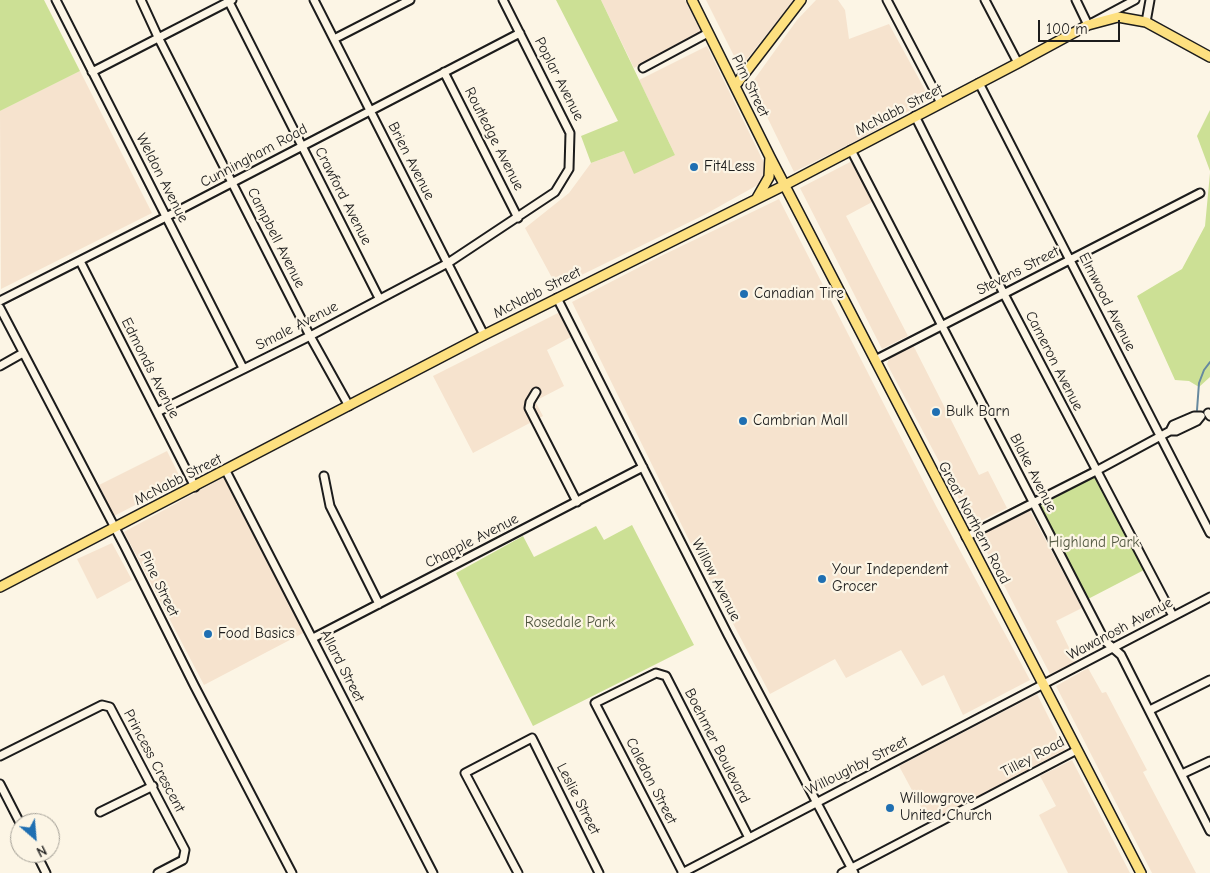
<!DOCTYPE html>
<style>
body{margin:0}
#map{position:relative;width:1210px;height:873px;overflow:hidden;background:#fcf5e5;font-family:"Comic Neue",sans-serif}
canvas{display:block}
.north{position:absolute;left:10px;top:813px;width:50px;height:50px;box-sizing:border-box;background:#fcf5e5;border:1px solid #a29e95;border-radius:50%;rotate:153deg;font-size:14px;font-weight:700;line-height:20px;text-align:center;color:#1c1c1c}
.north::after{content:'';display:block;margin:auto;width:18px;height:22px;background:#1f6fb2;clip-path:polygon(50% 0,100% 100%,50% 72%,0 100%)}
.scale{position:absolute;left:1038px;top:20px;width:82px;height:22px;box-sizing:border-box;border:2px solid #1c1c1c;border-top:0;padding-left:6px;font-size:15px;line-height:18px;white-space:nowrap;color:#1c1c1c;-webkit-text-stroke:4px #fcf5e5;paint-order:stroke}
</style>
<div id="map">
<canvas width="1210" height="873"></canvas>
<div class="north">N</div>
<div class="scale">100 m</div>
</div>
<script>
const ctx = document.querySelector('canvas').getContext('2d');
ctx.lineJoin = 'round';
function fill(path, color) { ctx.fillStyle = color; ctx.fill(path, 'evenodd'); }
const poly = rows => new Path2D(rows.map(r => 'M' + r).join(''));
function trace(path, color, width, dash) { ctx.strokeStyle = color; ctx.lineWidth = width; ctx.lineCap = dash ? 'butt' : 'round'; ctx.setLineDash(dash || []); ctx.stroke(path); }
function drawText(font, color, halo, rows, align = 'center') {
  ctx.font = font + ' "Comic Neue",sans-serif'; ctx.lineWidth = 4.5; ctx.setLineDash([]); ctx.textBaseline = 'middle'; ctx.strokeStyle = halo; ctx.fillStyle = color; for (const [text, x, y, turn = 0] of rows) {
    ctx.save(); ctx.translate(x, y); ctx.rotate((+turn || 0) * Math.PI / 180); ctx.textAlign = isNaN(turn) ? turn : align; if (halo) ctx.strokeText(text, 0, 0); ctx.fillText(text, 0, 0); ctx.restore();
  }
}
fill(poly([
 [601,0,685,0,701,32,634,68],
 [706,0,794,0,740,68],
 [816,0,838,0,845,10,849,39,889,24,930,99,860,139,794,172,751,84,797,20],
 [707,46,766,167,763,182,704,215,557,287,525,228,569,193,591,163,624,151,675,155,639,80],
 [80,71,152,213,1,289,0,111],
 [852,161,874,201,846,216,908,336,882,349,800,188],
 [779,199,936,506,1030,680,963,715,944,675,922,686,901,650,846,678,835,659,770,694,688,538,572,302,659,257],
 [560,312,571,337,547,350,564,386,535,401,543,416,473,453,433,376],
 [913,345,979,475,988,471,1007,508,973,525,887,364,889,359],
 [167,451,182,481,114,516,99,485],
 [224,477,305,632,204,685,124,532],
 [1029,509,1082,608,1056,621,1076,662,1050,674,978,535],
 [112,543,132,580,97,599,77,559],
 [1088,668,1102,693,1106,692,1147,770,1143,772,1196,873,1152,873,1056,686],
 [1037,694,1065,750,929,822,899,766],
 [1072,760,1130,873,1068,873,1039,815,1056,806,1040,776]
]), '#f6e3ce');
fill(poly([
 [0,0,44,0,80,71,0,111],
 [556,0,601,0,675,155,634,174,624,151,591,163,581,136,618,121],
 [1210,110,1210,171,1197,136],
 [1210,173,1210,377,1199,387,1189,381,1175,380,1137,296,1182,269,1205,226],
 [1095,476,1144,570,1088,599,1039,506],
 [632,525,694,645,533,726,456,573,523,536,534,557,596,526,604,540]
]), '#cce095');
trace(poly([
 [1197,410,1199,383,1204,370,1210,362]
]), '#66899f', 2);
const minor = poly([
 [56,0,243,368],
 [141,0,158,37,310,336,349,406],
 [228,0,379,298],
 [314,0,484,335],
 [887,0,941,103],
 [985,0,1018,63],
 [1076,0,1088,25,1135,0],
 [1146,22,1150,0],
 [334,39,410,0],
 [643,68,708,33],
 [92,72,232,0],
 [444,72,518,218],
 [979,83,1210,533],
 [915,116,1004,294,1173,616],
 [851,150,1105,641,1121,655,1210,831],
 [80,261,195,487],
 [557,298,728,635,854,873],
 [0,301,166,217,520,33],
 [0,308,125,547,194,685,292,873],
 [875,360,1200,193],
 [0,366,23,353],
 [536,392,530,402,529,408,577,502],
 [157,412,310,336,448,263,555,192,569,169,570,133,503,0],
 [1208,413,1210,416],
 [226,471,433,873],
 [324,476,330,506,379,604],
 [966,537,1096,471,1170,431,1176,431,1197,421,1201,416,1194,416,1173,425,1170,431],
 [313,638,643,467],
 [1150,710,1210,680],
 [0,756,102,705,110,707,185,850,183,860,158,873],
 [1182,774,1210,761],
 [0,784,20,823],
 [100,812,153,786],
 [36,853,46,873],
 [518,873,465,773,532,738,599,873],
 [682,873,1210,597],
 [683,873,595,703,656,673,666,676,749,838],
 [842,873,1077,750]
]);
const major = poly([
 [692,0,770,157,1141,873],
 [735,86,801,0],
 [757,198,769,177,770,157],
 [0,587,484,335,785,185,1018,63,1088,25,1118,17,1146,22,1210,57]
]);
trace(minor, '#1c1c1c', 11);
trace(major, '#1c1c1c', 12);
trace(minor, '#fcf5e5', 7);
trace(major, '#fde080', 9);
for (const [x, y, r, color] of [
 [694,167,5,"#1f6fb2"],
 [744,294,5,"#1f6fb2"],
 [936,412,5,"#1f6fb2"],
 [743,421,5,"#1f6fb2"],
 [822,579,5,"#1f6fb2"],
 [208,634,5,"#1f6fb2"],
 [890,808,5,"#1f6fb2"]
]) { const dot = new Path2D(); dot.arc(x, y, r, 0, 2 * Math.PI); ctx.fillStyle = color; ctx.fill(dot); trace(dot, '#fcf5e5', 2); }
drawText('15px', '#1c1c1c', '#fcf5e5', [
 ["Poplar Avenue",559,79,63],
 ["Pim Street",750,86,64],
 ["McNabb Street",899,110,-27],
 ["Routledge Avenue",494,139,63],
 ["Cunningham Road",254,156,-28],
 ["Brien Avenue",411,161,63],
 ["Weldon Avenue",162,178,63],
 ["Crawford Avenue",343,196,63],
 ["Campbell Avenue",276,238,63],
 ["Stevens Street",1018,271,-27],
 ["McNabb Street",537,293,-27],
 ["Elmwood Avenue",1107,302,63],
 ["Smale Avenue",297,326,-27],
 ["Cameron Avenue",1054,361,63],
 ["Edmonds Avenue",150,368,63],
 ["Blake Avenue",1033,473,63],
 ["McNabb Street",178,480,-27],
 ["Great Northern Road",974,523,62],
 ["Chapple Avenue",472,541,-27],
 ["Willow Avenue",716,580,63],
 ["Pine Street",159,584,64],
 ["Wawanosh Avenue",1120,629,-28],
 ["Allard Street",342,666,63],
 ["Boehmer Boulevard",717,746,63],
 ["Tilley Road",1033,757,-28],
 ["Princess Crescent",154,761,62],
 ["Willoughby Street",857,766,-27],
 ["Caledon Street",651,781,63],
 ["Leslie Street",578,799,63]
]);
drawText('15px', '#1c1c1c', '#fcf5e5', [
 ["Fit4Less",704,167],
 ["Canadian Tire",754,294],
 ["Bulk Barn",946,412],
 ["Cambrian Mall",753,421],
 ["Your Independent",832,570],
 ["Grocer",832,587],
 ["Food Basics",218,634],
 ["Willowgrove",900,799],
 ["United Church",900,816]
], 'left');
drawText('15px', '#515740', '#fcf5e5', [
 ["Highland Park",1094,543],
 ["Rosedale Park",570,623]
]);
</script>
